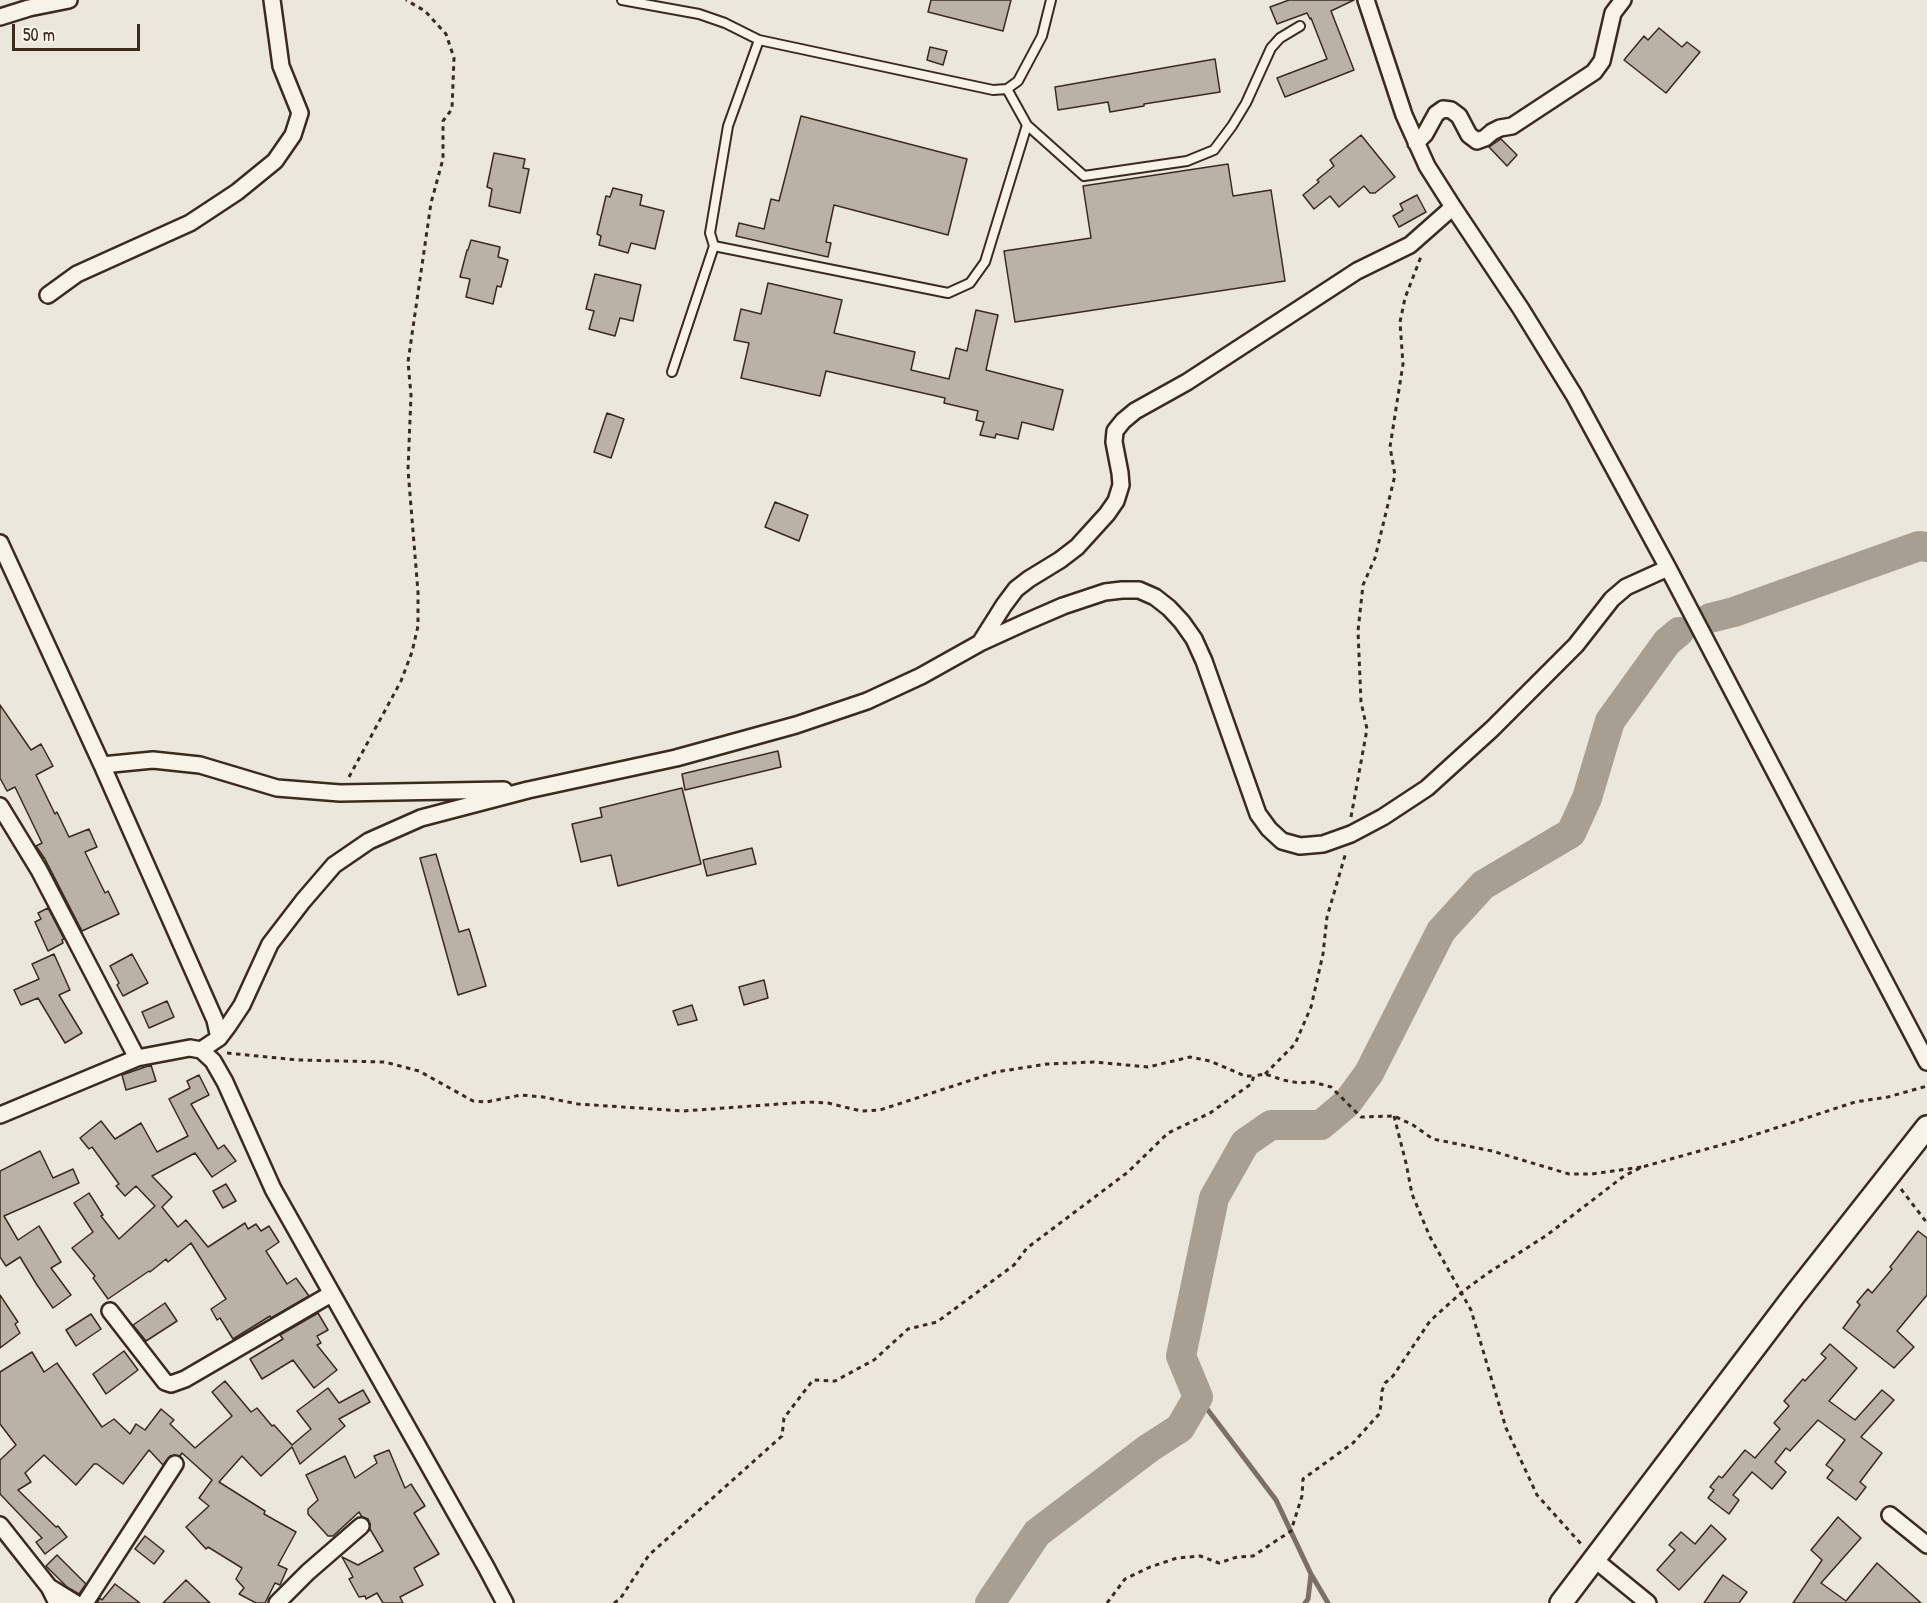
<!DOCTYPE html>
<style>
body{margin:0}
#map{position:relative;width:1927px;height:1603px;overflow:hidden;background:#ece7dc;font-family:"Patrick Hand",sans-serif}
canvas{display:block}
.scale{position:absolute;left:12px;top:24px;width:128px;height:27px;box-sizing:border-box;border:3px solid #3b2a1e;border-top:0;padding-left:8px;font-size:18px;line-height:21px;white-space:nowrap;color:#3b2a1e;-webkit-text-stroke:4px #f7f3e8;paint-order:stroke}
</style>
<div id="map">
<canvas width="1927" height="1603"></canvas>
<div class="scale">50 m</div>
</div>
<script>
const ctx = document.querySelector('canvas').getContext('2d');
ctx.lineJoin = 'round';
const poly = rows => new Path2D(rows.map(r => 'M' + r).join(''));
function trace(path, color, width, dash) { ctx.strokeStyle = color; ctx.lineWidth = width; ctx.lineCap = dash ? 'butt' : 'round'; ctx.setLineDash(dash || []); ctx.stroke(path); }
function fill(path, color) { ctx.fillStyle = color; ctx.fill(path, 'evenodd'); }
trace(poly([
 [1198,1397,1276,1500,1311,1574,1308,1599,1305,1603],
 [1311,1574,1328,1603]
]), '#7c7064', 5);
trace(poly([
 [1710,618,1734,612,1919,546,1927,547],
 [990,1603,1037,1533,1149,1448,1180,1428,1198,1397,1181,1356,1214,1198,1245,1143,1271,1125,1321,1125,1347,1103,1369,1073,1441,931,1483,885,1571,833,1587,798,1610,721,1667,642,1679,632]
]), '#a89f93', 30);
const building = poly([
 [931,0,1011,0,1003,31,928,12,931,0],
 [1289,0,1354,0,1331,11,1354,70,1285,97,1277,78,1327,59,1311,18,1310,19,1307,13,1277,24,1270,7,1289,0],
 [1659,28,1682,47,1687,42,1700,52,1666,93,1624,60,1644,36,1648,40,1659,28],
 [930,47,947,51,943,65,927,60,930,47],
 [1215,59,1220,92,1144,104,1144,106,1110,112,1108,102,1058,110,1055,87,1215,59],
 [801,116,967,159,948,235,834,205,826,242,831,243,828,257,736,236,739,223,764,229,771,199,779,201,801,116],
 [1361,135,1395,177,1375,193,1370,193,1364,186,1339,207,1330,196,1314,209,1303,195,1319,182,1317,180,1334,166,1330,160,1361,135],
 [1501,139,1517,155,1507,166,1489,147,1501,139],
 [494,153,525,159,523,168,529,169,520,213,489,206,492,189,487,187,494,153],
 [1228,164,1233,196,1271,190,1285,281,1015,322,1004,251,1091,238,1083,186,1228,164],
 [613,188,642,195,640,205,664,211,655,249,631,243,628,253,599,245,601,236,597,234,606,196,610,197,613,188],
 [1417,195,1426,212,1399,227,1393,216,1403,210,1400,204,1417,195],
 [471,240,500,247,498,257,508,260,501,287,497,286,493,304,466,297,470,279,460,277,467,250,468,250,471,240],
 [595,274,641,285,633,321,620,318,615,336,589,329,594,311,586,309,595,274],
 [768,283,842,300,834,333,915,352,911,370,949,379,956,348,967,351,976,310,998,315,986,370,1063,390,1053,430,1022,422,1018,439,996,434,995,438,980,435,984,422,976,420,978,411,944,403,945,398,826,371,820,396,741,378,749,343,734,340,741,309,761,314,768,283],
 [607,413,624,419,611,458,594,452,607,413],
 [775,502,808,515,799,541,765,527,775,502],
 [0,705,31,750,41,744,53,766,36,775,55,814,57,812,69,837,89,829,97,847,85,852,105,893,108,891,119,914,82,931,45,859,36,846,42,843,15,787,7,791,0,778,0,705],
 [778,751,781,767,685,790,682,774,778,751],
 [682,788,701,864,618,886,611,855,581,862,572,824,602,817,600,808,682,788],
 [752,848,756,864,707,876,703,860,752,848],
 [436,854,459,932,469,929,486,986,458,995,420,858,436,854],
 [48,908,64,939,62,940,63,943,48,951,35,922,41,919,38,913,48,908],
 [54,954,70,990,59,995,82,1033,65,1043,38,998,21,1005,14,990,39,979,32,964,54,954],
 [132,954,148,983,123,996,117,985,119,983,110,966,132,954],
 [764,980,768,998,744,1005,739,987,764,980],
 [167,1001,174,1017,149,1028,142,1012,167,1001],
 [692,1005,697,1020,678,1025,673,1011,692,1005],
 [151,1065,156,1081,126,1090,122,1075,151,1065],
 [199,1075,209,1095,191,1104,218,1149,224,1145,236,1161,212,1177,195,1153,152,1176,172,1197,162,1207,178,1227,186,1220,208,1247,245,1223,248,1229,256,1224,261,1231,269,1226,279,1242,266,1251,287,1284,296,1278,309,1296,271,1318,270,1316,233,1339,220,1318,217,1320,211,1309,226,1299,191,1243,168,1262,166,1259,150,1272,149,1271,108,1299,93,1278,95,1276,72,1248,93,1232,74,1203,89,1193,103,1215,101,1216,119,1239,155,1206,136,1186,125,1196,116,1186,119,1184,92,1147,89,1149,80,1138,101,1121,115,1139,141,1123,157,1152,188,1136,169,1099,190,1088,187,1081,199,1075],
 [40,1151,53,1178,73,1169,79,1183,4,1216,18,1240,39,1226,61,1262,51,1268,71,1295,53,1308,37,1285,20,1257,6,1266,0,1257,0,1171,40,1151],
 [226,1184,236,1201,223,1208,213,1191,226,1184],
 [1918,1231,1927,1238,1927,1295,1897,1331,1914,1347,1894,1368,1843,1328,1860,1305,1857,1302,1868,1289,1872,1293,1892,1269,1890,1267,1918,1231],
 [0,1295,18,1322,15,1324,20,1333,0,1348,0,1295],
 [165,1303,177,1321,146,1341,133,1325,165,1303],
 [318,1313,328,1330,317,1336,321,1343,317,1345,337,1370,314,1388,293,1360,262,1379,250,1359,283,1339,280,1335,318,1313],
 [91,1314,101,1329,76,1346,66,1330,91,1314],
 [1830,1344,1857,1368,1829,1401,1855,1420,1882,1390,1894,1400,1861,1437,1882,1453,1860,1482,1866,1487,1856,1500,1827,1478,1833,1470,1826,1465,1845,1440,1818,1420,1790,1451,1786,1448,1775,1462,1786,1472,1772,1489,1752,1472,1733,1495,1739,1500,1729,1514,1708,1498,1714,1490,1710,1487,1719,1476,1722,1478,1745,1450,1755,1458,1780,1429,1774,1423,1789,1406,1784,1401,1803,1379,1805,1381,1826,1358,1821,1354,1830,1344],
 [124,1351,138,1370,106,1394,93,1374,124,1351],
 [32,1352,44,1372,57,1363,102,1427,114,1419,130,1434,136,1424,145,1430,161,1409,174,1420,170,1424,195,1448,232,1416,212,1392,225,1381,251,1412,257,1408,272,1426,274,1425,292,1445,311,1429,297,1411,328,1388,339,1403,363,1390,370,1402,339,1419,345,1426,300,1464,292,1447,261,1476,242,1456,219,1482,265,1511,264,1514,296,1532,278,1565,287,1569,280,1585,275,1583,265,1603,256,1603,239,1594,244,1588,236,1579,242,1568,208,1547,206,1549,186,1527,209,1506,199,1498,212,1480,182,1453,180,1456,170,1456,163,1465,149,1450,123,1484,97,1464,94,1464,76,1485,44,1455,25,1473,31,1482,18,1490,56,1527,58,1526,67,1537,45,1554,36,1542,42,1538,0,1494,0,1460,16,1445,0,1424,0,1372,32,1352],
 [389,1450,405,1488,411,1484,425,1506,414,1513,439,1554,414,1568,423,1585,400,1597,403,1603,383,1603,377,1593,366,1599,365,1596,359,1597,349,1579,353,1577,342,1557,358,1565,383,1551,370,1529,370,1524,368,1519,362,1517,359,1512,333,1536,328,1536,308,1514,308,1509,318,1500,306,1475,345,1456,355,1478,377,1463,374,1456,389,1450],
 [1838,1517,1861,1538,1821,1583,1846,1601,1877,1563,1921,1603,1793,1603,1822,1560,1811,1550,1838,1517],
 [1711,1525,1726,1539,1679,1590,1657,1570,1675,1550,1669,1545,1681,1532,1695,1544,1711,1525],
 [145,1536,164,1551,154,1564,135,1549,145,1536],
 [57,1555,86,1584,79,1594,67,1587,46,1566,57,1555],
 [1723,1575,1747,1592,1739,1603,1704,1603,1723,1575],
 [186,1580,210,1603,163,1603,186,1580],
 [115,1584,140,1603,97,1603,100,1598,102,1600,115,1584]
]);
fill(building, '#bab2a7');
trace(building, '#3b2a1e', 1.5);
const lane = poly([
 [622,0,699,14,725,23,759,40,993,90,1007,89,1018,81,1042,36,1051,0],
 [1007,89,1027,125,1084,176,1187,161,1214,150,1232,126,1246,103,1271,48,1280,38,1300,26],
 [714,246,948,293,970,283,985,262,1027,125],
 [672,372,714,246,710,233,728,126,759,40]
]);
const street = poly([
 [1366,0,1404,115,1427,166,1453,207,1521,309,1574,395,1668,568,1927,1062],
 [0,17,29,8,69,0],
 [1416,143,1425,134,1436,114,1443,109,1451,110,1459,116,1469,135,1477,141,1485,138,1492,132,1500,128,1512,126,1594,72,1602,61,1613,13,1623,0],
 [48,295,77,274,190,223,237,192,275,161,293,135,300,113,281,66,272,0],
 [0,543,102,765,215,1020,219,1038],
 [980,643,1004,605,1016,589,1029,579,1060,560,1077,547,1107,514,1116,501,1121,485,1120,473,1114,442,1115,431,1123,421,1135,411,1187,382,1357,271,1410,245,1453,207],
 [102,765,153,760,200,765,277,788,340,793,504,790],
 [0,806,39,870,137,1058],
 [201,1050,219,1038,228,1026,242,1005,270,944,303,901,334,865,369,841,421,818,528,790,676,758,796,725,867,701,921,676,980,643,1026,622,1063,606,1105,592,1122,590,1139,590,1155,597,1169,608,1182,622,1194,639,1204,661,1258,814,1269,829,1282,841,1300,846,1323,844,1351,834,1383,817,1427,788,1492,729,1576,645,1612,599,1626,587,1668,568],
 [0,1115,137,1058,190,1048,201,1050,213,1061,225,1082,273,1189,486,1567,505,1603],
 [110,1311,165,1382,171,1384,185,1379,331,1294],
 [1890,1515,1927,1545],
 [0,1525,49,1587,57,1603],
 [1594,1559,1648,1603],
 [49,1587,75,1603],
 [85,1603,175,1464],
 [277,1603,308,1572,361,1526]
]);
const secondary = poly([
 [1561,1603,1793,1297,1927,1127]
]);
trace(lane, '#3b2a1e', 12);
trace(street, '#3b2a1e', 20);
trace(secondary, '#3b2a1e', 26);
trace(poly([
 [349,777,401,681,412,652,418,626,418,592,408,470,411,395,408,362,431,203,443,159,443,121,452,109,454,58,446,34,425,11,406,0],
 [1351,817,1367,729,1361,702,1358,631,1363,585,1375,558,1395,475,1390,447,1403,364,1400,322,1405,298,1422,254],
 [227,1053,298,1060,385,1062,419,1071,473,1101,486,1102,521,1095,543,1097,578,1104,683,1111,807,1102,828,1103,861,1111,880,1110,996,1072,1047,1064,1094,1062,1148,1067,1190,1057,1210,1061,1245,1076,1254,1076],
 [1265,1074,1295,1044,1311,1007,1323,954,1327,917,1346,852],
 [1394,1116,1406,1163,1412,1194,1430,1237,1471,1310,1506,1428,1537,1495,1582,1545],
 [1901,1189,1927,1223],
 [614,1603,620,1599,649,1555,782,1436,784,1418,813,1380,835,1381,874,1360,908,1329,937,1322,1014,1265,1027,1248,1128,1172,1168,1133,1210,1113,1251,1084,1254,1076,1265,1074,1283,1080,1299,1083,1313,1082,1331,1087,1361,1117,1394,1116,1413,1125,1433,1139,1492,1151,1569,1174,1592,1174,1642,1167],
 [1107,1603,1125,1579,1150,1567,1177,1558,1200,1556,1219,1563,1237,1557,1253,1556,1291,1531,1302,1496,1303,1479,1353,1443,1380,1413,1382,1391,1385,1383,1393,1376,1430,1321,1462,1292,1488,1273,1547,1235,1624,1176,1642,1167,1739,1140,1855,1102,1888,1097,1927,1086]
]), '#3b2a1e', 3, [4.5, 4.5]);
trace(lane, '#f7f3e8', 8);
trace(street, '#f7f3e8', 15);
trace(secondary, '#f7f3e8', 21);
</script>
